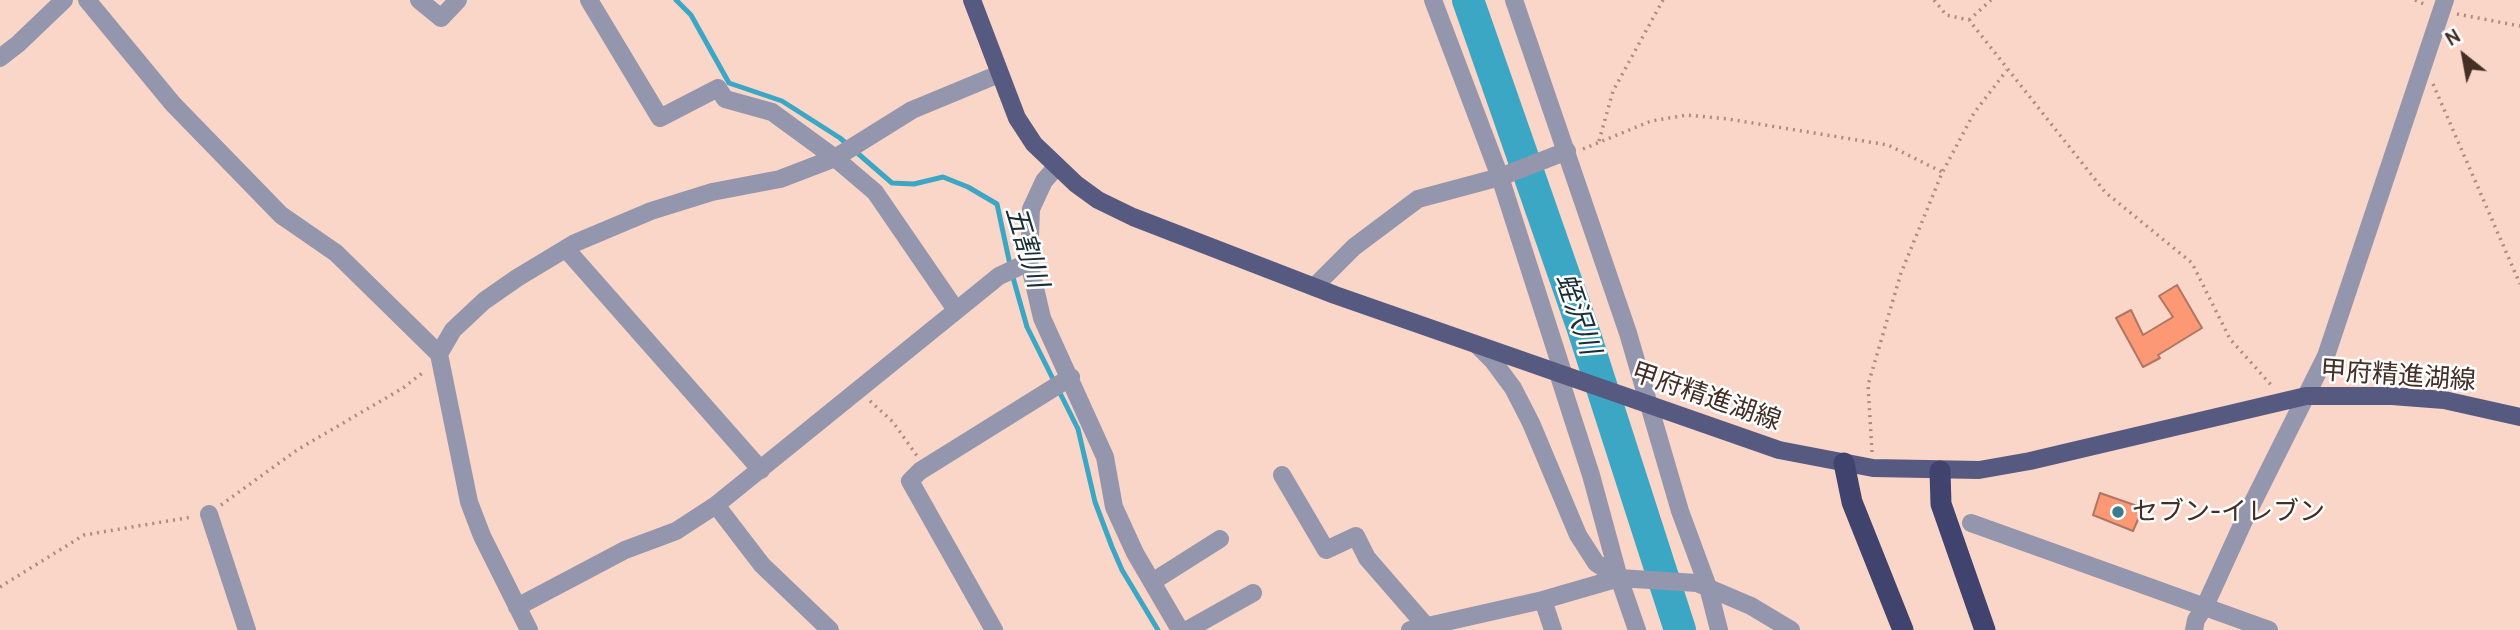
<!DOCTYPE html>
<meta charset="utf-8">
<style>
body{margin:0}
#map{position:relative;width:2520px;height:630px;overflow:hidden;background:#fad6c9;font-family:Cabin,sans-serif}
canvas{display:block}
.north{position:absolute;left:2429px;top:21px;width:70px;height:70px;-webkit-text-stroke:5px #fff;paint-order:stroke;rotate:329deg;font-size:19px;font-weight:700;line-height:28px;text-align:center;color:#452e26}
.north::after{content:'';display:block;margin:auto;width:24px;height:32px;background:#452e26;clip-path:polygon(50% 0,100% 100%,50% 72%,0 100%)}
</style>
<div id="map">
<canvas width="2520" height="630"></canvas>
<div class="north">N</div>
</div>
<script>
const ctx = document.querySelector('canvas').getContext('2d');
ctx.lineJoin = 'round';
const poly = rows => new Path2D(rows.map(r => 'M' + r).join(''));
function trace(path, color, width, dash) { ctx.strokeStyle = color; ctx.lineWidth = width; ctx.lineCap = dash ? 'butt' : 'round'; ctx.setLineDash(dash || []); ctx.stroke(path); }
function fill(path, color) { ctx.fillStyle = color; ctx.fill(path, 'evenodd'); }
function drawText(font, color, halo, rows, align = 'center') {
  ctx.font = font + ' Cabin,"Noto Sans JP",sans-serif'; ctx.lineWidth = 5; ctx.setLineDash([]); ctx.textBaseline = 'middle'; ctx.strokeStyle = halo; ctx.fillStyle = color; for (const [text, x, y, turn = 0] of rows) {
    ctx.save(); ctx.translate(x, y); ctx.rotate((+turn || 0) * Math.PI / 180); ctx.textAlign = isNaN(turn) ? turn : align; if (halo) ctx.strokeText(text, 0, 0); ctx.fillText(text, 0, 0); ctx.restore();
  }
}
trace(poly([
 [676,0,691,15,729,83,782,101,840,138,892,183,914,184,943,177,968,187,997,204,1012,274,1027,327,1078,429,1095,502,1112,547,1122,570,1158,630]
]), '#3ca7c5', 5);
trace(poly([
 [1468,0,1583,329,1680,630]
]), '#3ca7c5', 32);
const building = poly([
 [2177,285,2202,328,2158,355,2160,358,2143,367,2116,318,2131,310,2143,335,2173,317,2159,296,2177,285],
 [2100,493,2143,508,2133,531,2093,515,2100,493]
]);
fill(building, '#fd9874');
trace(building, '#ad7764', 2);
trace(poly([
 [1934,0,1946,15,1969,20,2105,192,2192,263,2230,339,2272,386],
 [2415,0,2426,5],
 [2457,14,2520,26],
 [1969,20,1991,0],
 [2433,84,2520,284],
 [1599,141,1613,91,1663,0],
 [1583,149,1651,121,1687,115,1728,119,1888,145,1942,172],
 [870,401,893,422,917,456],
 [1872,452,1868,385,1901,273,1942,173,1974,113,2007,70],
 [221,505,297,450,403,388,425,371],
 [0,587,84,535,192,517]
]), '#aa8c81', 3.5, [2, 5]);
trace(poly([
 [87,0,173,104,281,215,336,253,439,354,469,502,482,536,529,630],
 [419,0,441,18,458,0],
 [589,0,660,118,718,88,725,99,772,112,835,158,875,192,956,310],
 [1433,0,1500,177,1564,376],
 [1514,0,1628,333,1680,511,1708,587,1719,630],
 [0,58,18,44,64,0],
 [1057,166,1044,181,1031,209,1029,262,1042,318,1105,457,1114,507,1135,553,1180,630],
 [566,249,761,470],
 [1314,287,1354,247,1418,199,1500,177,1567,151],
 [1478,346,1493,361,1513,388,1531,423,1578,535,1596,563,1619,578],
 [439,354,453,330,484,301,517,278,575,243,651,211,712,192,780,179,835,158,912,110,999,74],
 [1558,373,1591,475,1619,578,1637,630],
 [1282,475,1326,550,1356,536,1367,558,1426,626],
 [716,505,762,565,830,630],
 [209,514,247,630],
 [1971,523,2269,630],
 [1152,582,1220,539],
 [1543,600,1553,630],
 [517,607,625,550,676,531,716,505,999,276,1029,262],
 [994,630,910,481,920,471,1071,377],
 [1187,630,1253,593],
 [1410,630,1543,600,1619,578,1697,583,1751,606,1791,630],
 [2194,630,2196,620,2205,606,2247,514,2326,356,2445,0]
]), '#9396ac', 18);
trace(poly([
 [972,0,1017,118,1034,144,1076,184,1098,200,1133,217,1335,295,1779,450,1873,468,1979,470,2030,461,2306,396,2392,396,2444,400,2520,417]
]), '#565980', 18);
trace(poly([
 [1844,463,1852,502,1903,630],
 [1940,471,1941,504,1985,630]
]), '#41436f', 21);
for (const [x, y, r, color] of [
 [2118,512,7,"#3b7b8e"]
]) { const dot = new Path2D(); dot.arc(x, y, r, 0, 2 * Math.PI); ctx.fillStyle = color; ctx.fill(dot); trace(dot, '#fff', 2.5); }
drawText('26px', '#452e26', '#fff', [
 ["甲府精進湖線",2398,376,4],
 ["甲府精進湖線",1706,397,19]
]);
drawText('26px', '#452e26', '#fff', [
 ["セブン-イレブン",2132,512]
], 'left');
drawText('italic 28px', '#182f36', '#fff', [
 ["五割川",1026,247,73],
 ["蛭沢川",1577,314,71]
]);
</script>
